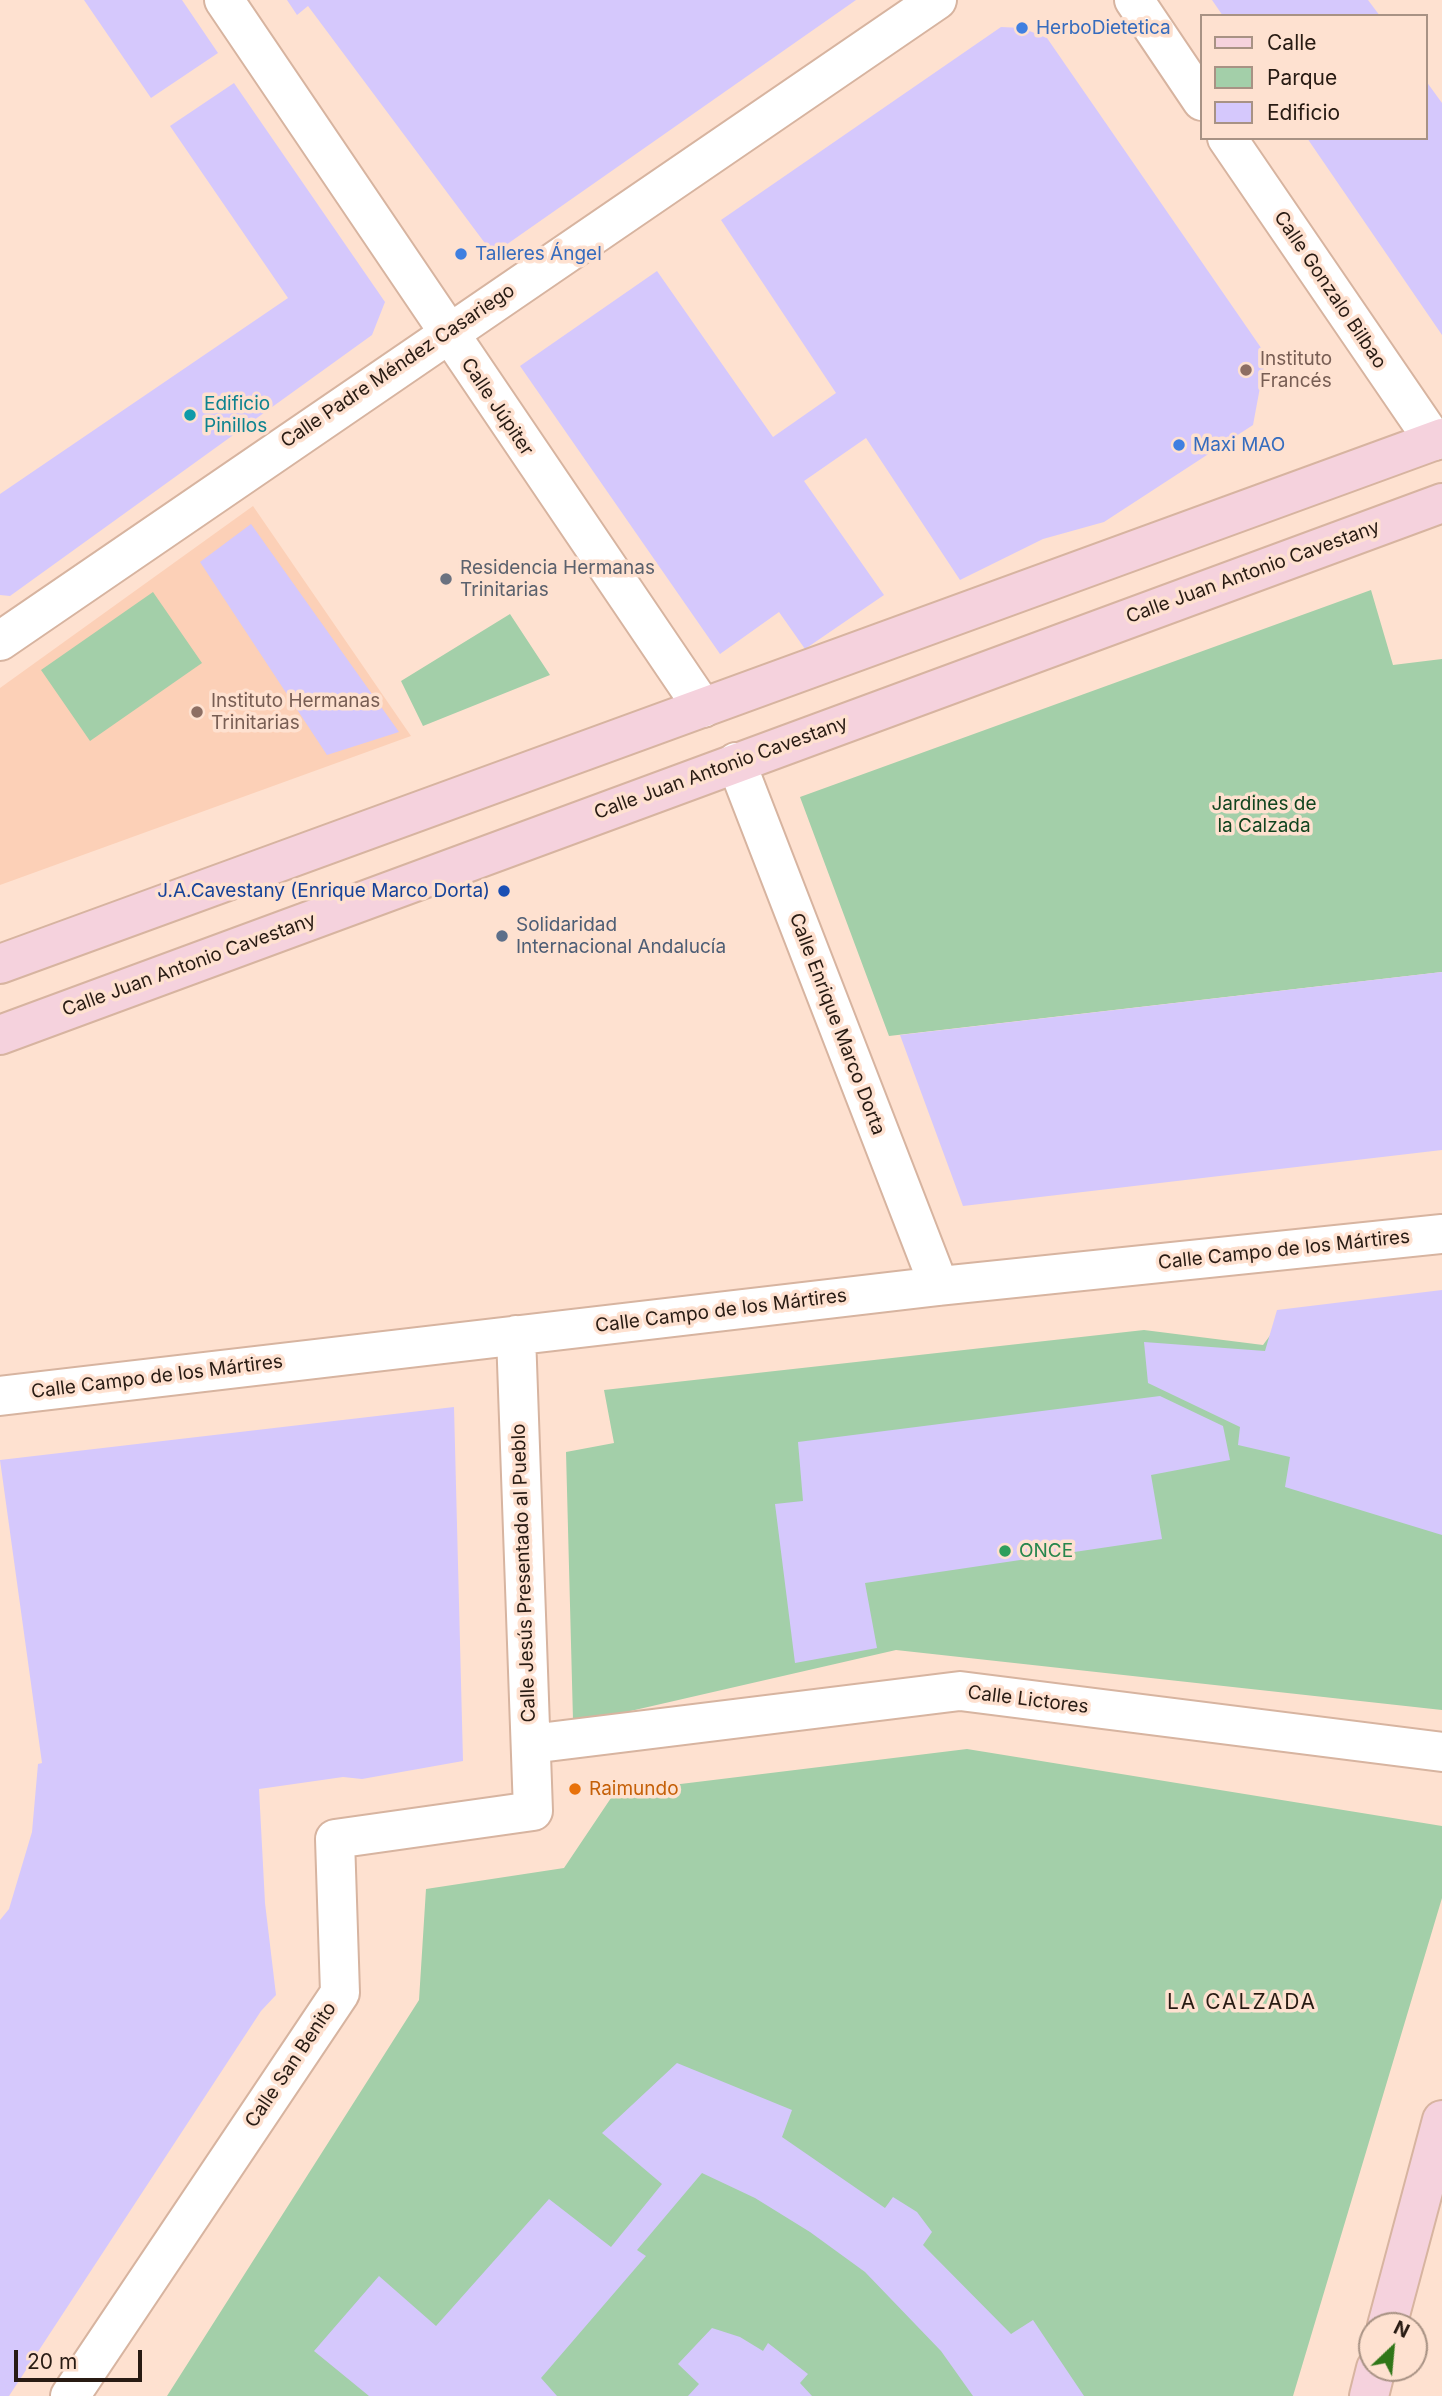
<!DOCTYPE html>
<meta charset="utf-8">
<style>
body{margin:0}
#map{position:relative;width:1442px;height:2396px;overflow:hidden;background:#fee1d0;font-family:Inter,sans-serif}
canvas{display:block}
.legend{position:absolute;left:1200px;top:14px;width:228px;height:126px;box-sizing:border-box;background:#fee1d0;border:2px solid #a89284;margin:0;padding:9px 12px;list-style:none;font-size:21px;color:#281b13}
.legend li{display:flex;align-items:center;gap:14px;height:35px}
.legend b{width:35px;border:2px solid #a89284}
.north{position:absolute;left:1358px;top:2312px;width:70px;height:70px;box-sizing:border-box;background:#fee1d0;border:2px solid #a89284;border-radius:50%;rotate:26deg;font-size:19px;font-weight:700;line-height:28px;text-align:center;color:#281b13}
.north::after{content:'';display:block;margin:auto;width:24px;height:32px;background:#307618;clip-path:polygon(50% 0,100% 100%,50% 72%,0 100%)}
.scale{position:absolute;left:14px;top:2350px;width:128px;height:32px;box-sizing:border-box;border:4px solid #281b13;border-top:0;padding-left:9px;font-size:21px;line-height:24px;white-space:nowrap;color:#281b13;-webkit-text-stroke:5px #fee1d0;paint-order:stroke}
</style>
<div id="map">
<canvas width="1442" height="2396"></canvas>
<ul class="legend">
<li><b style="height:9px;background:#f5d2dd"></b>Calle</li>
<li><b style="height:19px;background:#a3cfa9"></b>Parque</li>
<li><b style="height:19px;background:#d5c8fc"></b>Edificio</li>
</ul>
<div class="north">N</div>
<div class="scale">20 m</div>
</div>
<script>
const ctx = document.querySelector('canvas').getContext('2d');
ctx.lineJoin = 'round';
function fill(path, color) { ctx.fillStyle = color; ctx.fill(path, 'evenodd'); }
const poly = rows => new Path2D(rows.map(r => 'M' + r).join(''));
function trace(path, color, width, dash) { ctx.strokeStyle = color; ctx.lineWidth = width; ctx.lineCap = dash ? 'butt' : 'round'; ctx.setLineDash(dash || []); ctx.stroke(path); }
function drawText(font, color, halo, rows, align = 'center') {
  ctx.font = font + ' Inter,sans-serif'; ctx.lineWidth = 7; ctx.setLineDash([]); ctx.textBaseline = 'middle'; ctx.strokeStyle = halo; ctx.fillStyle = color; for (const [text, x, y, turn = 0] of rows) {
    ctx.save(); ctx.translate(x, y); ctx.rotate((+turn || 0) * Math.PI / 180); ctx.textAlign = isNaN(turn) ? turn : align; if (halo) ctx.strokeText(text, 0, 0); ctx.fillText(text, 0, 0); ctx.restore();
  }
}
fill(poly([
 [253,506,411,736,0,885,0,688]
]), '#fcd0b7');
fill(poly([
 [1371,590,1393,665,1442,659,1442,972,889,1036,800,797],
 [153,592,202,663,90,741,41,670],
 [510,614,550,675,423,726,401,681],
 [1442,1294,1442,1710,896,1650,613,1715,573,1720,566,1452,614,1443,604,1390,1144,1330,1263,1345,1286,1314],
 [967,1749,1442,1826,1442,1898,1293,2396,167,2396,419,2000,426,1889,564,1868,615,1792]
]), '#a3cfa9');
fill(poly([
 [84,0,182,0,218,53,151,98],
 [287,0,856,0,493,254,308,6,297,15],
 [1212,0,1368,0,1380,16,1223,16],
 [1001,27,1022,28,1047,38,1266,355,1253,425,1104,522,1043,539,960,580,866,438,804,481,884,595,805,649,779,612,720,654,520,366,657,271,773,437,836,393,721,220],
 [1426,81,1442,103,1442,335,1307,138,1426,138],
 [234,83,385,302,372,335,10,596,0,595,0,494,288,298,170,126],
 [251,524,399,732,327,755,200,562],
 [1442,972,1442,1150,963,1206,900,1035],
 [1442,1290,1442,1535,1285,1487,1290,1457,1238,1445,1240,1427,1148,1383,1144,1342,1265,1351,1277,1310],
 [1160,1396,1223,1426,1230,1460,1151,1475,1162,1539,865,1583,877,1648,795,1663,775,1504,803,1501,798,1442],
 [454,1407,463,1761,362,1779,343,1777,259,1789,265,1903,276,1995,261,2011,9,2396,0,2396,0,1920,9,1909,32,1832,38,1764,42,1763,0,1460],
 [677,2063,792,2110,782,2137,885,2208,893,2197,917,2212,932,2232,923,2245,1011,2334,1033,2320,1084,2396,973,2396,941,2351,865,2272,810,2232,755,2198,702,2173,637,2250,646,2256,541,2378,557,2396,369,2396,314,2351,379,2276,436,2326,549,2199,611,2247,662,2184,602,2133],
 [712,2328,740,2337,763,2351,768,2343,808,2374,800,2383,812,2396,688,2396,699,2384,678,2364]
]), '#d5c8fc');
const street = poly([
 [224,0,703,708],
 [1134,0,1202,101],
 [1227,138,1434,441],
 [0,641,937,0],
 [736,762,939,1286],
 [0,1396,939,1286,1442,1234],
 [531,1744,960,1691,1442,1752],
 [70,2396,340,1993,335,1839,533,1811,516,1335]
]);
const secondary = poly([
 [0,964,1442,438],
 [0,1035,1442,503],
 [1387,2326,1442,2120],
 [1369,2396,1376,2368]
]);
trace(street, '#d7b4a0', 42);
trace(secondary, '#d7b4a0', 42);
trace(street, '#fff', 38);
trace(secondary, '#f5d2dd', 38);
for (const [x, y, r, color] of [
 [1022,28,7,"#3f7fe0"],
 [461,254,7,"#3f7fe0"],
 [1246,370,7,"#8d6e63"],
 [190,415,7,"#0f9aa8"],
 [1179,445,7,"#3f7fe0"],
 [446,579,7,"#6b7280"],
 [197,712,7,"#8d6e63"],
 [504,891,7,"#1a4fb4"],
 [502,936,7,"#5c6f8a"],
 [1005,1551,7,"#2e9e5b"],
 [575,1789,7,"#e8710a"]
]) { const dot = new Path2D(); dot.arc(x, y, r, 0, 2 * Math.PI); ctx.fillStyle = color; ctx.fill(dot); trace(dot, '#fee1d0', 2.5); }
drawText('19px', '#366cbe', '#fee1d0', [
 ["HerboDietetica",1036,28],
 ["Talleres Ángel",475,254],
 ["Maxi MAO",1193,445]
], 'left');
drawText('19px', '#281b13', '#fee1d0', [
 ["Calle Gonzalo Bilbao",1330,290,56],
 ["Calle Padre Méndez Casariego",398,366,-34],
 ["Calle Júpiter",497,407,56],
 ["Calle Juan Antonio Cavestany",1253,572,-20],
 ["Calle Juan Antonio Cavestany",721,768,-20],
 ["Calle Juan Antonio Cavestany",189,965,-20],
 ["Calle Enrique Marco Dorta",837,1024,69],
 ["Calle Campo de los Mártires",1284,1250,-6],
 ["Calle Campo de los Mártires",721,1311,-7],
 ["Calle Campo de los Mártires",157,1377,-7],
 ["Calle Jesús Presentado al Pueblo",524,1573,-92],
 ["Calle Lictores",1028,1700,7],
 ["Calle San Benito",291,2065,-56]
]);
drawText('19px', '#785e54', '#fee1d0', [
 ["Instituto",1260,359],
 ["Francés",1260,381],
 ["Instituto Hermanas",211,701],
 ["Trinitarias",211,723]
], 'left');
drawText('19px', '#0d838f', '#fee1d0', [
 ["Edificio",204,404],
 ["Pinillos",204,426]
], 'left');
drawText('19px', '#5b616d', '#fee1d0', [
 ["Residencia Hermanas",460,568],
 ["Trinitarias",460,590]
], 'left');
drawText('19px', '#11441e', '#fee1d0', [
 ["Jardines de",1264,804],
 ["la Calzada",1264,826]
]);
drawText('19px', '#164399', '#fee1d0', [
 ["J.A.Cavestany (Enrique Marco Dorta)",490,891]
], 'right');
drawText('19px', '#4e5e75', '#fee1d0', [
 ["Solidaridad",516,925],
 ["Internacional Andalucía",516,947]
], 'left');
drawText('19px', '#27864d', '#fee1d0', [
 ["ONCE",1019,1551]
], 'left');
drawText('19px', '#c56008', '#fee1d0', [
 ["Raimundo",589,1789]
], 'left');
ctx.letterSpacing = '2px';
drawText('21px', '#281b13', '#fee1d0', [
 ["LA CALZADA",1242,2003]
]);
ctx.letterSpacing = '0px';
</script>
